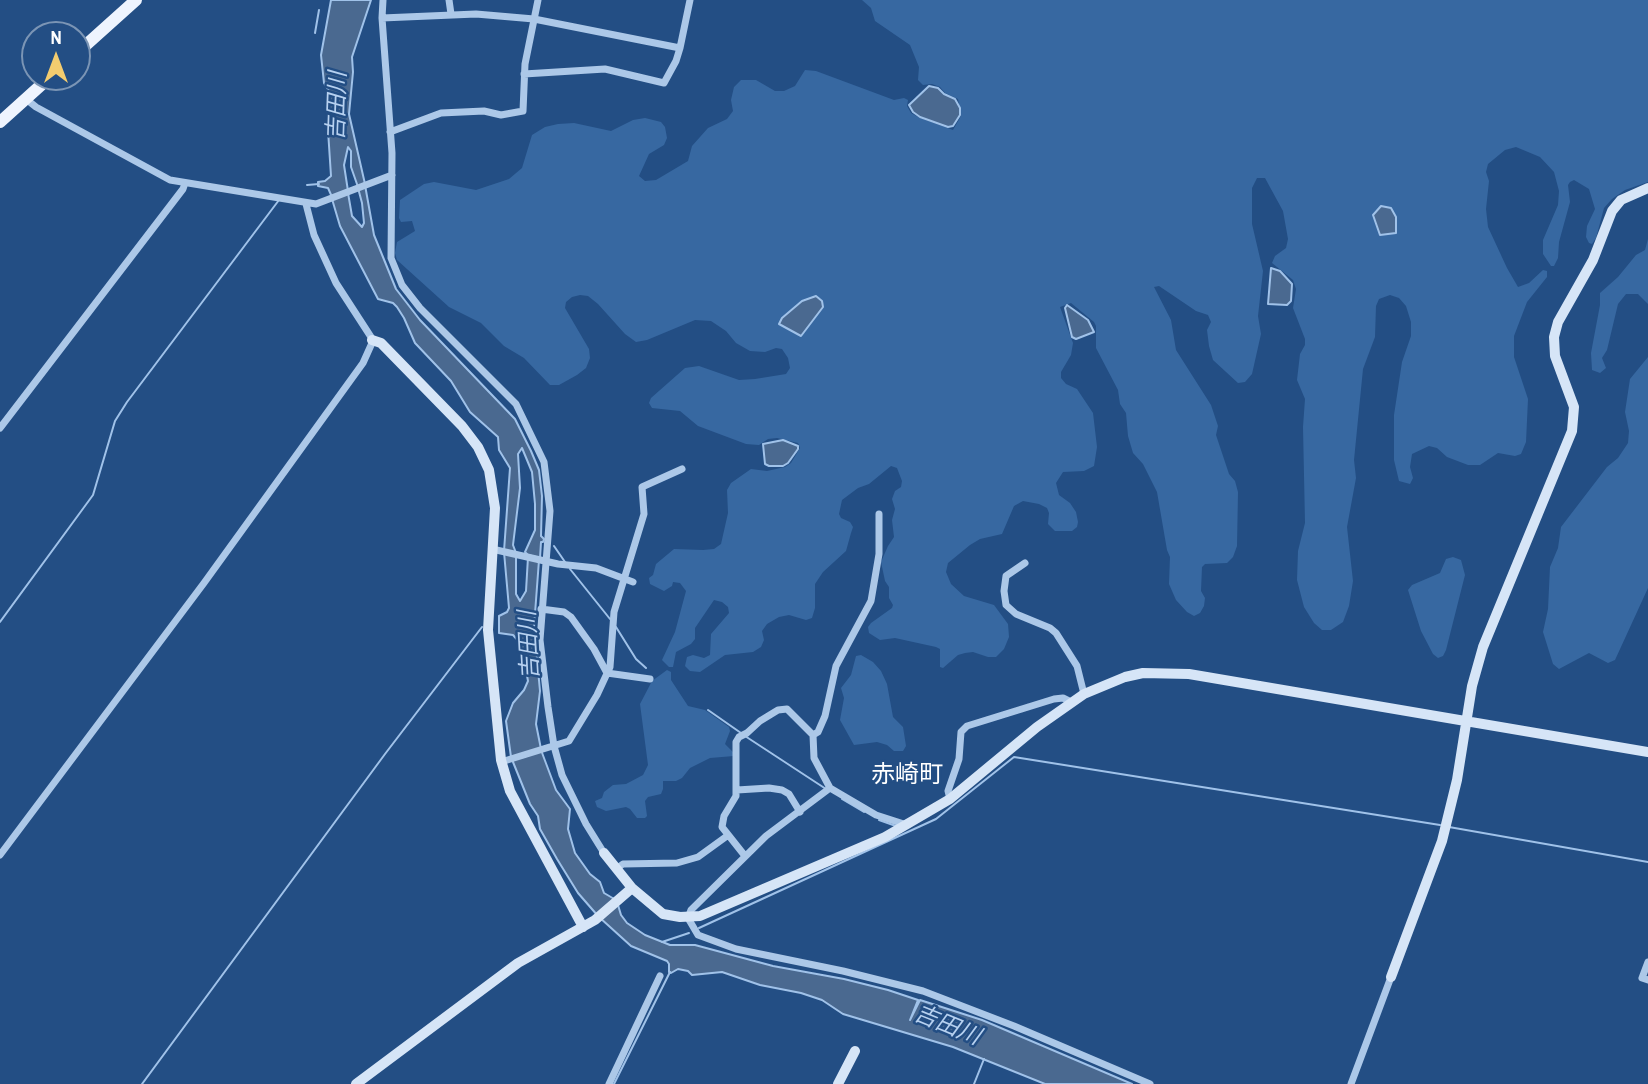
<!DOCTYPE html>
<meta charset="utf-8">
<style>
body{margin:0}
#map{position:relative;width:1648px;height:1084px;overflow:hidden;background:#234e84;font-family:"Archivo Narrow",sans-serif}
canvas{display:block}
.north{position:absolute;left:21px;top:21px;width:70px;height:70px;box-sizing:border-box;background:#234e84;border:2px solid #7b95b5;border-radius:50%;rotate:0deg;font-size:19px;font-weight:700;line-height:28px;text-align:center;color:#fff}
.north::after{content:'';display:block;margin:auto;width:24px;height:32px;background:#f3cc6f;clip-path:polygon(50% 0,100% 100%,50% 72%,0 100%)}
</style>
<div id="map">
<canvas width="1648" height="1084"></canvas>
<div class="north">N</div>
</div>
<script>
const ctx = document.querySelector('canvas').getContext('2d');
ctx.lineJoin = 'round';
function fill(path, color) { ctx.fillStyle = color; ctx.fill(path, 'evenodd'); }
const poly = rows => new Path2D(rows.map(r => 'M' + r).join(''));
function trace(path, color, width, dash) { ctx.strokeStyle = color; ctx.lineWidth = width; ctx.lineCap = dash ? 'butt' : 'round'; ctx.setLineDash(dash || []); ctx.stroke(path); }
function drawText(font, color, halo, rows, align = 'center') {
  ctx.font = font + ' "Archivo Narrow","Noto Sans JP",sans-serif'; ctx.lineWidth = 5; ctx.setLineDash([]); ctx.textBaseline = 'middle'; ctx.strokeStyle = halo; ctx.fillStyle = color; for (const [text, x, y, turn = 0] of rows) {
    ctx.save(); ctx.translate(x, y); ctx.rotate((+turn || 0) * Math.PI / 180); ctx.textAlign = isNaN(turn) ? turn : align; if (halo) ctx.strokeText(text, 0, 0); ctx.fillText(text, 0, 0); ctx.restore();
  }
}
fill(poly([
 [862,0,1648,0,1648,182,1625,190,1612,199,1604,208,1596,238,1592,244,1589,243,1586,237,1587,226,1595,209,1589,189,1574,180,1570,182,1568,185,1570,202,1559,242,1558,258,1554,266,1551,266,1543,254,1543,240,1558,205,1559,191,1554,172,1540,157,1516,147,1505,150,1488,164,1486,172,1489,181,1486,209,1488,227,1507,268,1518,287,1529,283,1543,270,1547,271,1547,277,1527,302,1514,336,1514,357,1528,399,1526,442,1521,454,1515,456,1498,453,1480,465,1468,465,1447,457,1437,448,1429,446,1412,454,1410,467,1413,478,1410,484,1399,481,1394,460,1394,415,1402,362,1411,336,1411,322,1406,306,1399,298,1390,295,1379,299,1376,306,1375,337,1363,369,1354,460,1356,478,1347,527,1353,581,1349,606,1343,622,1331,630,1322,630,1314,623,1304,607,1297,580,1298,551,1305,523,1303,427,1305,399,1297,380,1300,354,1305,345,1305,339,1293,308,1296,289,1293,280,1272,263,1275,256,1286,248,1288,239,1283,211,1265,178,1257,178,1252,188,1252,224,1263,271,1258,316,1261,334,1252,374,1245,382,1238,383,1213,360,1209,346,1207,330,1211,322,1208,315,1196,311,1159,286,1154,287,1171,320,1176,350,1211,405,1218,426,1216,435,1229,474,1235,481,1238,492,1237,546,1233,557,1227,563,1205,564,1202,567,1201,591,1205,598,1204,606,1200,613,1194,616,1187,612,1176,600,1169,584,1170,557,1167,550,1157,492,1143,464,1133,453,1128,436,1126,413,1120,404,1118,390,1096,348,1096,326,1094,322,1071,303,1060,307,1073,343,1071,355,1061,372,1061,378,1066,384,1077,389,1093,413,1097,447,1094,466,1084,471,1063,472,1056,483,1059,495,1070,503,1076,512,1078,522,1077,527,1072,531,1055,531,1048,524,1049,513,1047,508,1039,504,1023,501,1014,506,1002,534,980,539,970,545,948,563,946,572,951,584,964,596,994,605,1008,624,1009,637,1004,649,996,657,988,657,973,652,965,653,958,655,943,668,940,667,940,649,936,647,895,638,880,640,869,633,868,627,871,623,892,608,893,605,889,598,889,587,885,581,881,562,888,546,894,537,892,520,895,509,892,499,895,491,901,487,902,481,897,468,891,466,869,484,858,488,842,500,839,514,841,518,850,522,853,527,851,533,846,551,823,572,815,584,815,608,812,618,806,620,789,615,779,617,767,624,762,631,764,640,761,647,753,652,725,655,700,672,690,671,685,666,687,657,693,655,704,658,710,655,711,634,729,613,728,607,722,602,714,600,695,628,695,639,691,644,676,652,673,667,669,667,662,660,675,632,686,591,680,583,673,582,672,586,664,591,650,584,649,578,653,575,656,564,674,549,703,550,714,549,721,544,728,513,727,490,731,483,751,469,767,471,785,467,791,463,800,448,798,443,777,438,768,439,759,445,746,444,698,426,680,411,652,408,649,403,651,398,685,368,699,366,739,380,755,379,786,374,790,368,788,358,782,349,776,348,765,352,750,351,736,343,726,331,711,321,695,320,647,340,636,342,625,334,598,304,588,296,580,295,572,297,566,302,565,308,589,349,590,358,586,368,577,375,559,385,550,385,524,358,504,346,481,323,449,307,397,260,395,253,397,242,415,231,412,221,401,222,399,218,400,200,424,184,434,182,476,190,509,179,522,168,532,135,545,127,558,124,574,123,611,131,633,120,645,118,661,122,665,127,667,138,664,145,649,154,639,176,645,181,656,180,688,161,692,146,708,128,727,119,733,111,731,100,734,87,741,80,756,80,775,91,784,91,795,86,805,70,816,71,894,100,904,98,908,100,907,106,911,113,920,118,953,130,961,116,958,99,945,93,940,87,932,84,923,85,918,80,919,67,910,45,875,21,871,8],
 [1648,239,1648,304,1638,294,1626,294,1618,304,1607,350,1602,358,1606,368,1600,373,1592,370,1591,353,1600,305,1600,293,1618,277,1636,255,1645,250],
 [1648,357,1648,588,1615,660,1608,663,1589,653,1559,669,1553,664,1543,632,1548,609,1550,567,1558,548,1561,527,1607,467,1618,458,1628,443,1629,431,1625,412,1630,379],
 [1453,557,1461,560,1465,575,1446,650,1443,656,1438,658,1433,654,1421,631,1408,590,1412,585,1440,573,1446,559],
 [861,655,873,662,881,671,887,684,893,717,903,727,906,746,903,751,894,751,887,745,877,742,854,745,840,720,844,698,841,688,851,675,856,656],
 [667,670,671,672,671,680,688,706,705,710,729,727,730,731,725,744,734,753,734,756,710,758,690,768,682,778,676,781,663,781,663,789,661,794,648,797,645,801,647,816,645,818,637,818,630,809,626,807,606,811,597,807,595,801,602,798,604,792,613,785,626,784,643,775,648,765,640,704,652,681]
]), '#3768a1');
const water = poly([
 [331,0,371,0,352,57,353,72,349,114,365,184,358,187,351,167,351,151,348,147,344,165,348,191,332,197,328,188,318,186,318,182,325,181,331,176,327,115,329,91,324,83,321,55,331,0],
 [929,86,938,88,944,94,955,99,960,108,960,115,953,126,948,127,920,117,913,112,909,105,929,86],
 [365,185,374,235,396,289,420,320,515,419,531,451,539,470,542,496,541,536,544,539,543,542,541,542,540,558,528,555,525,552,535,530,535,504,532,472,522,448,518,454,520,488,513,545,516,553,504,551,510,468,499,450,498,437,470,412,451,381,415,343,404,318,397,307,393,303,378,299,340,226,332,199,348,193,352,216,362,227,364,223,362,203,358,188,365,185],
 [1381,206,1391,208,1396,217,1396,233,1380,235,1373,215,1381,206],
 [1271,268,1280,271,1292,284,1291,301,1287,305,1268,304,1271,268],
 [816,296,822,301,823,307,801,336,779,324,782,318,802,301,816,296],
 [1067,305,1088,320,1094,332,1076,339,1072,337,1065,308,1067,305],
 [783,440,798,446,798,449,788,463,783,466,769,466,765,464,763,444,783,440],
 [504,552,516,555,516,594,520,601,526,591,528,557,539,560,534,627,540,691,536,724,541,749,511,757,506,721,513,703,524,690,528,681,521,644,513,635,499,633,499,616,507,612,509,608,504,552],
 [541,750,556,790,570,809,568,829,575,853,590,874,600,882,604,893,616,900,598,916,578,893,557,859,540,829,538,816,530,804,513,762,512,759,541,750],
 [618,905,621,915,627,923,645,935,670,945,695,945,773,966,844,979,888,990,918,1000,910,1020,920,1000,982,1020,1132,1084,1045,1084,953,1047,843,1014,822,1000,801,993,760,985,722,972,692,975,688,971,678,969,671,973,669,972,669,964,667,961,631,946,599,917,618,905]
]);
fill(water, '#4a6990');
trace(water, '#a0c2e9', 2);
trace(poly([
 [315,33,319,10],
 [307,185,319,184],
 [554,546,565,562],
 [570,569,610,619],
 [0,622,93,495,115,421,127,402,279,200],
 [616,627,636,659,646,668],
 [708,710,741,733],
 [745,736,826,789],
 [842,799,864,812],
 [879,820,896,826],
 [1449,827,1648,862],
 [699,928,936,819,1014,757,1440,825],
 [662,942,689,933],
 [142,1084,385,754,482,627],
 [614,1084,670,972],
 [974,1084,984,1059]
]), '#a0c2e9', 2);
trace(poly([
 [383,0,382,18,392,153,391,258,402,285,420,308,516,404,544,462,550,511,540,640,548,707,554,746,562,775,586,824,604,853],
 [449,0,451,14],
 [382,18,476,14,534,19,680,48,690,0],
 [524,74,605,69,664,83,676,61,680,48],
 [26,99,36,107,170,180,316,204,392,175],
 [390,132,441,113,484,111,501,115,523,111,525,64,538,0],
 [0,428,183,189,185,183],
 [492,549,558,564,596,568,633,582],
 [1025,563,1006,576,1004,591,1006,605,1016,614,1050,628,1056,633,1077,666,1084,694],
 [541,609,564,612,571,617,594,649,607,673,650,679],
 [813,735,818,732,825,716,836,666,871,601,879,554,879,514],
 [501,762,569,741,597,695,610,667,614,612,644,514,642,487,682,469],
 [737,790,769,788,782,790,789,794,800,812],
 [950,799,948,791,959,759,961,732,967,726,1054,699,1063,698,1071,702],
 [907,825,876,815,830,788,766,836,691,910,688,918,698,935,736,949,843,971,923,991,1014,1026,1150,1084],
 [0,855,204,583,363,363,372,343,371,337,336,283,314,235,306,204],
 [745,856,722,827,724,816,736,796,736,742,739,737,747,733,760,721,778,710,787,709,813,735,814,758,830,788],
 [616,869,623,864,677,863,698,857,727,836],
 [1648,962,1642,978,1648,980],
 [609,1084,660,976],
 [1351,1084,1391,977]
]), '#acc8e8', 7);
trace(poly([
 [372,340,381,343,462,426,478,447,489,470,495,508,488,630,501,760,510,791,583,927],
 [604,853,632,888,663,914,680,917,700,916,885,837,950,799,1037,727,1084,694,1125,677,1143,673,1189,674,1648,752],
 [1391,977,1442,841,1457,780,1472,686,1483,647,1572,431,1574,407,1555,356,1554,337,1558,322,1593,260,1612,211,1621,200,1648,188],
 [356,1084,518,963,595,920,632,888],
 [838,1084,855,1051]
]), '#d6e5f7', 10);
trace(poly([
 [77,53,136,0],
 [0,122,50,77]
]), '#eef4fe', 12);
drawText('italic 23px', '#b7d1f0', '#234e84', [
 ["吉田川",338,106,-88],
 ["吉田川",530,645,-93],
 ["吉田川",947,1026,22]
]);
drawText('24px', '#fff', '#234e84', [
 ["赤崎町",907,776]
]);
</script>
